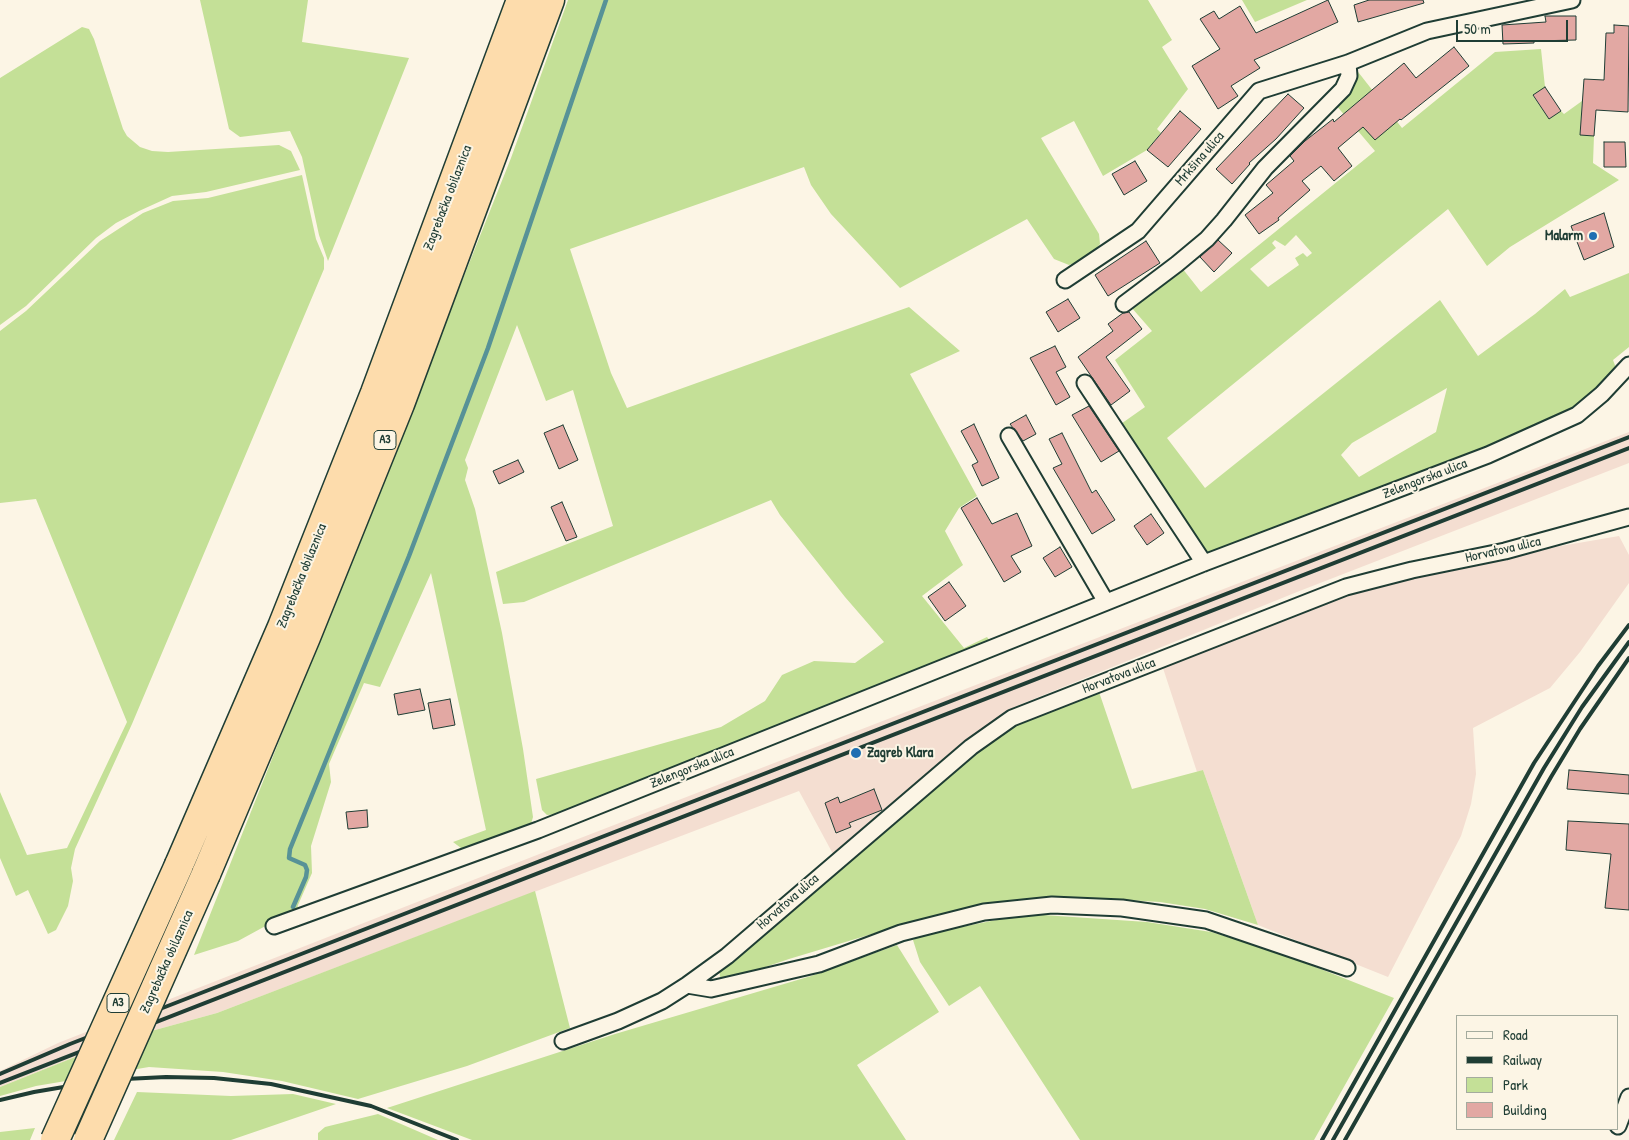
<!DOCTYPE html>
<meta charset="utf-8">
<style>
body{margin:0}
#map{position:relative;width:1629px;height:1140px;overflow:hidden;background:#fcf5e5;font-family:"Patrick Hand",sans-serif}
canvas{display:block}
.legend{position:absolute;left:1456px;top:1015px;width:162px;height:115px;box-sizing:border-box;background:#fcf5e5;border:1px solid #a4ab9e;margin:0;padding:6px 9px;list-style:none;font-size:15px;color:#1f3d34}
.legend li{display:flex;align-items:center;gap:10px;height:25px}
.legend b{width:25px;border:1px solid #a4ab9e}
.scale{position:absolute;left:1456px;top:20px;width:112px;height:22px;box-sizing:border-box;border:2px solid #1f3d34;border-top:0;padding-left:6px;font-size:15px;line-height:18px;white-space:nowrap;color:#1f3d34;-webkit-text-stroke:4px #fcf5e5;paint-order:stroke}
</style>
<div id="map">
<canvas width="1629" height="1140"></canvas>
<ul class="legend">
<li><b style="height:6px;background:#fcf5e5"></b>Road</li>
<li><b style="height:6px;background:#1f3d34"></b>Railway</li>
<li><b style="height:14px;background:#c4e097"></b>Park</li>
<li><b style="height:14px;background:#e2a8a3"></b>Building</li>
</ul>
<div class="scale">50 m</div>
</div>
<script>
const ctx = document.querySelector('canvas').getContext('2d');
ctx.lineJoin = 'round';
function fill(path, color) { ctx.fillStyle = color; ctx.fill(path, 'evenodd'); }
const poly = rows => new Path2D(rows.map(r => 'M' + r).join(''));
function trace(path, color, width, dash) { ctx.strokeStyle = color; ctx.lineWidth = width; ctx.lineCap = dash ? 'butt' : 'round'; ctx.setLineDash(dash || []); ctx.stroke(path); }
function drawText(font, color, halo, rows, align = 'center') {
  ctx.font = font + ' "Patrick Hand",sans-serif'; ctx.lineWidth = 4; ctx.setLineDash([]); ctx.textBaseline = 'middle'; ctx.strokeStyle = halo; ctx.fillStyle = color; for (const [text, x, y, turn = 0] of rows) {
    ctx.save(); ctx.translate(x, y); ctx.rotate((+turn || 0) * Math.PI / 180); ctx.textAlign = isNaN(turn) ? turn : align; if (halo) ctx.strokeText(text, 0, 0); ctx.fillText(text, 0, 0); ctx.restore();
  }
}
fill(poly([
 [1629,432,1629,463,1297,592,1014,707,885,814,833,854,799,791,217,1013,115,1041,0,1087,0,1071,58,1043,547,851],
 [1619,536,1629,555,1629,583,1580,652,1550,688,1473,728,1476,774,1471,804,1461,836,1388,977,1258,925,1203,770,1197,772,1161,662,1352,590,1485,559]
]), '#f4ded1');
fill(poly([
 [200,0,308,0,302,42,409,58,328,261,319,235,302,157,290,131,240,137,229,129],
 [568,0,1148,0,1172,40,1162,47,1188,89,1157,129,1161,133,1147,150,1103,176,1074,121,1041,138,1099,234,1100,244,1088,258,1069,265,1054,259,1027,219,900,288,831,214,811,185,804,167,570,249,611,373,627,408,909,307,960,351,910,374,977,496,959,508,945,531,963,565,922,596,964,648,987,637,990,641,561,814,547,815,542,810,536,779,721,727,765,701,782,675,814,661,855,663,884,642,845,597,780,515,771,500,524,602,503,604,496,572,613,526,573,390,546,401,517,325,465,460,468,468,465,480,475,509,502,633,523,749,533,817,531,824,526,828,465,851,453,842,486,830,431,573,380,687,364,683,329,764,331,782,311,846,312,873,298,905,296,915,271,923,238,941,194,955,511,158],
 [1242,0,1307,0,1255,22],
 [82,27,89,29,94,39,123,129,127,136,140,147,152,151,168,152,279,145,291,151,300,170,206,192,172,196,139,211,116,223,96,238,26,306,0,325,0,78],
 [1541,49,1545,87,1533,96,1549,119,1561,111,1564,114,1582,101,1580,134,1594,136,1593,163,1619,180,1510,247,1487,266,1448,209,1167,438,1205,488,1440,300,1478,356,1535,314,1565,289,1570,297,1629,273,1629,347,1613,360,1616,368,1593,397,1536,431,1209,555,1202,551,1118,426,1145,407,1115,360,1152,331,1131,307,1182,268,1201,292,1375,151,1335,104,1355,68,1402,128,1495,52],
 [1296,235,1312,253,1307,257,1303,253,1295,258,1299,265,1268,287,1250,269,1276,248,1272,243,1275,240,1285,246],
 [1447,388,1436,432,1359,477,1341,455,1352,443],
 [302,175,316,239,324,258,324,269,132,724,75,849,71,868,73,881,68,906,56,930,48,934,28,890,16,896,0,858,0,792,27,855,67,848,127,722,36,499,0,503,0,331,26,311,100,241,143,213,173,201,208,198],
 [1098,689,1132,789,1203,770,1258,925,1205,909,1160,902,1077,897,1043,897,925,918,789,959,724,981,720,977,719,967,849,854,1009,726],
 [535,891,570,1028,467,1066,358,1099,282,1081,223,1072,149,1067,36,1086,0,1096,0,1087,115,1041,217,1013],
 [1043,915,1147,922,1211,932,1275,951,1394,998,1314,1140,1080,1140,980,986,949,1006,920,962,913,940,922,935,1001,919],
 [897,945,939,1012,857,1065,906,1140,472,1140,387,1108,615,1034,811,976],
 [137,1092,231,1096,293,1094,336,1104,231,1140,114,1140],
 [378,1114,438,1140,318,1140,318,1133,325,1127],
 [35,1128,30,1140,0,1140,0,1132]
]), '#c4e097');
trace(poly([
 [293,907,306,877,307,870,305,865,289,858,290,849,409,556,488,348,606,0]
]), '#579297', 4.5);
const building = poly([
 [1328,0,1338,22,1254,60,1260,68,1231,86,1238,96,1218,109,1192,66,1220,49,1200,19,1214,11,1219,19,1240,6,1256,33,1328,0],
 [1369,0,1423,0,1424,3,1358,22,1354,5,1369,0],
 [1545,16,1576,16,1576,40,1534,41,1534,43,1503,44,1502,25,1546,22,1545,16],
 [1614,25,1629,26,1628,112,1596,110,1594,136,1580,135,1584,79,1604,80,1606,33,1614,33,1614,25],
 [1454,47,1469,66,1401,120,1400,119,1375,140,1363,127,1338,148,1352,166,1334,181,1321,166,1302,181,1310,190,1278,218,1279,220,1259,234,1245,215,1273,193,1266,185,1294,161,1290,156,1305,141,1333,119,1334,122,1404,63,1416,78,1454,47],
 [1545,87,1561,111,1549,119,1533,95,1545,87],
 [1288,94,1304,108,1276,139,1249,163,1250,164,1232,184,1216,169,1288,94],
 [1180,111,1201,129,1168,167,1147,150,1180,111],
 [1604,142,1625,142,1626,167,1604,167,1604,142],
 [1135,161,1147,181,1124,195,1112,174,1135,161],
 [1604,213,1614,247,1584,260,1571,226,1604,213],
 [1218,240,1232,253,1214,272,1200,257,1218,240],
 [1146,241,1160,263,1108,296,1095,275,1146,241],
 [1068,299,1080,318,1058,332,1046,312,1068,299],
 [1129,312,1142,329,1106,357,1130,391,1111,405,1078,357,1113,331,1108,324,1123,313,1129,312],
 [1055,346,1066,367,1056,372,1070,397,1056,405,1030,358,1055,346],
 [1089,406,1119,451,1101,462,1072,415,1089,406],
 [1026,415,1036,434,1023,441,1010,424,1026,415],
 [974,424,999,478,982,486,972,465,978,462,961,431,974,424],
 [563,425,578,460,559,469,544,433,563,425],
 [1062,433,1092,493,1096,490,1115,520,1092,534,1053,468,1062,464,1049,439,1062,433],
 [518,460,524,472,499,484,493,471,518,460],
 [977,498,992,524,1017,513,1032,546,1011,556,1021,572,1004,582,961,508,977,498],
 [562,502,577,537,566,541,551,507,562,502],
 [1151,514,1164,533,1147,545,1134,526,1151,514],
 [1060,547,1072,567,1055,577,1043,558,1060,547],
 [949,582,966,606,945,621,928,597,949,582],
 [420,689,425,710,398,715,394,694,420,689],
 [450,699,455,725,433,729,428,703,450,699],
 [1569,770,1629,775,1629,794,1567,789,1569,770],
 [874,789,882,810,849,823,851,827,836,833,825,803,838,797,840,803,874,789],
 [367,810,368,827,348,829,346,812,367,810],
 [1568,821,1629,824,1629,910,1605,908,1611,854,1566,850,1568,821]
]);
fill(building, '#e2a8a3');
trace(building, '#1f3d34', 1);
const street = poly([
 [1065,280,1138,231,1259,91,1348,63,1427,31,1572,0],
 [1124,304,1177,264,1207,239,1224,220,1265,168,1343,89,1349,76,1348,63],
 [1085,383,1204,563],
 [1009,436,1106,602],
 [274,926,538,830,1204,563,1488,455,1577,415,1602,394,1629,365],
 [687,985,711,989,819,964,901,933,984,912,1052,905,1122,908,1206,920,1347,968],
 [563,1041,618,1021,662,1001,687,985,727,956,971,747,1012,718,1346,587,1412,570,1505,551,1629,517],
 [1618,1126,1629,1097]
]);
const highway = poly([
 [179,865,282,627,375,393,521,0],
 [206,874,306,637,400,404,550,0]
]);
trace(street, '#1f3d34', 19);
trace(highway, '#1f3d34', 31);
trace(street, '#fcf5e5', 15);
trace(highway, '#fddcac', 28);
trace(poly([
 [0,1074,70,1044,1629,437],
 [0,1083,1629,448],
 [0,1100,34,1092,105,1080,166,1077,214,1078,271,1084,371,1106,457,1140],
 [1322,1140,1534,763,1598,666,1629,625],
 [1333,1140,1544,768,1582,707,1629,642],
 [1345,1140,1551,777,1580,729,1629,658]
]), '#1f3d34', 4);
const highwayBridge = poly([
 [55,1140,179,865],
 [88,1140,206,874]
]);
trace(highwayBridge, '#1f3d34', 31, []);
trace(highwayBridge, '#fddcac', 28);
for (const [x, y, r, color] of [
 [1593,236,5,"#1f6fb2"],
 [856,753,6,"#1f6fb2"]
]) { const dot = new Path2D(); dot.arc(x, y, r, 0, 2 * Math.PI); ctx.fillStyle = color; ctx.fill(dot); trace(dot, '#fcf5e5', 2); }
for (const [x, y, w] of [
 [385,440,22],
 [118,1003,22]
]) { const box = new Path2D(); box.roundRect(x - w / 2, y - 9.5, w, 19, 4); ctx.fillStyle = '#fcf5e5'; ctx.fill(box); trace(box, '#1f3d34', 1); }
drawText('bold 12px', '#1f3d34', null, [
 ["A3",385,440],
 ["A3",118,1003]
]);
drawText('14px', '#1f3d34', '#fcf5e5', [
 ["Mrkšina ulica",1200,159,-49],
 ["Zagrebačka obilaznica",448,198,-69],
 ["Zelengorska ulica",1425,479,-21],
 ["Horvatova ulica",1503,550,-13],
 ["Zagrebačka obilaznica",302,576,-68],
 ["Horvatova ulica",1119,676,-21],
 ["Zelengorska ulica",692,768,-22],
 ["Horvatova ulica",788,902,-41],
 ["Zagrebačka obilaznica",167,962,-66]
]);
drawText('bold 14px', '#1f3d34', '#fcf5e5', [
 ["Malarm",1583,236],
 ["Zagreb Klara",867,753,"left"]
], 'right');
</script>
